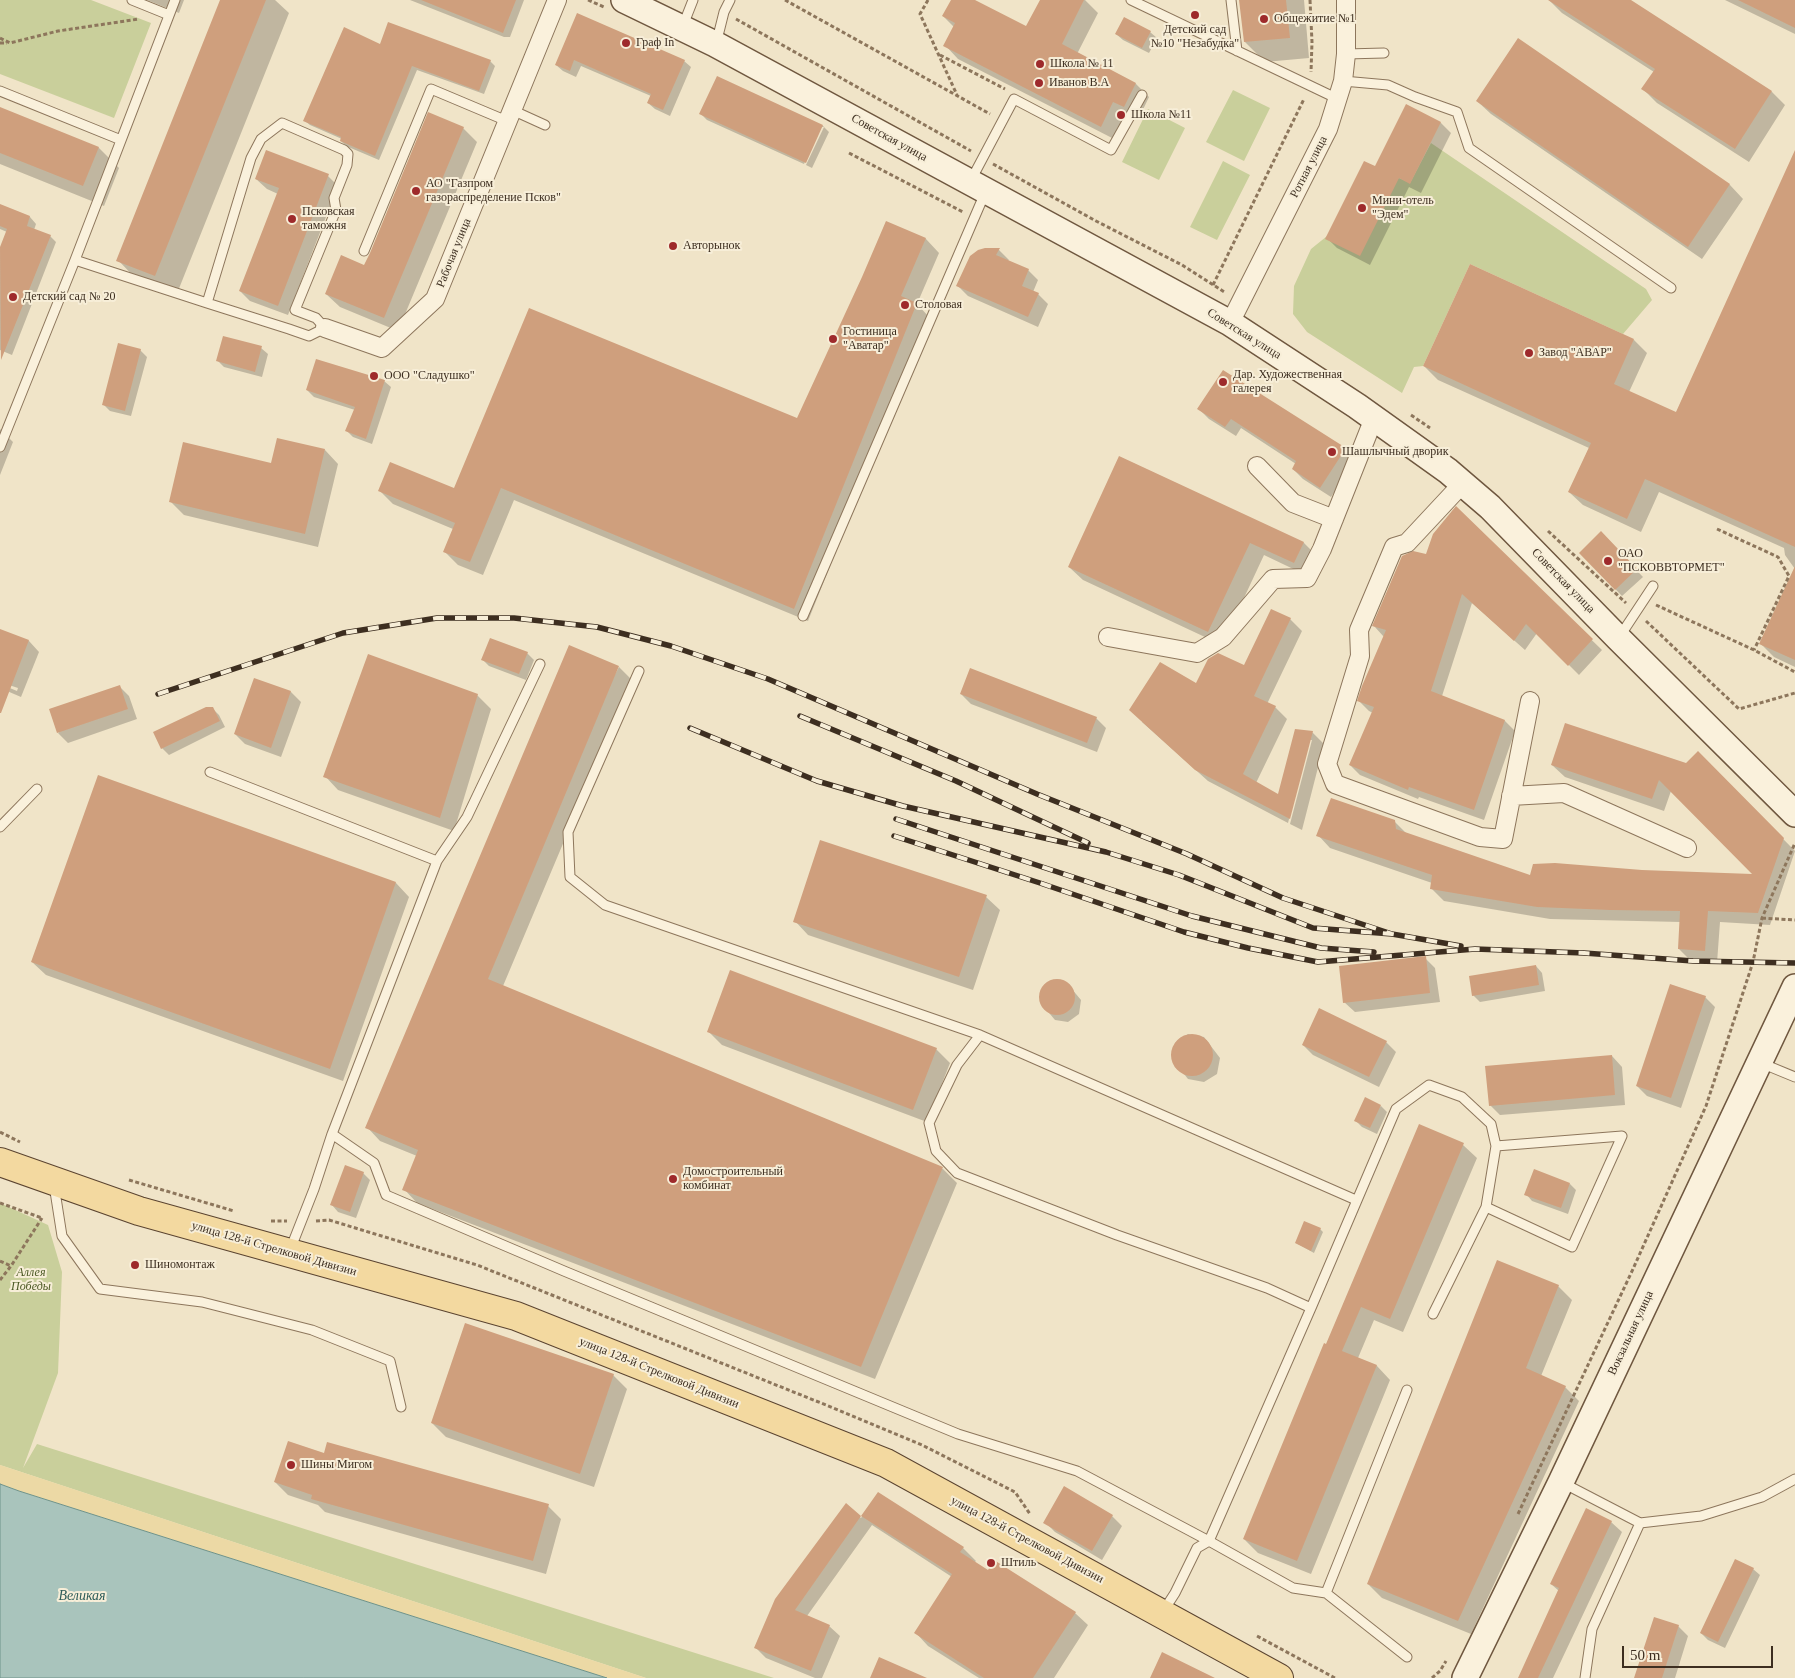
<!DOCTYPE html>
<meta charset="utf-8">
<style>
body{margin:0}
#map{position:relative;width:1795px;height:1678px;overflow:hidden;background:#f0e4c8;font-family:Georgia,serif}
canvas{display:block}
.scale{position:absolute;left:1622px;top:1646px;width:151px;height:22px;box-sizing:border-box;border:2px solid #3d2e20;border-top:0;padding-left:6px;font-size:15px;line-height:18px;white-space:nowrap;color:#3d2e20;-webkit-text-stroke:4px #f7eed8;paint-order:stroke}
</style>
<div id="map">
<canvas width="1795" height="1678"></canvas>
<div class="scale">50 m</div>
</div>
<script>
const ctx = document.querySelector('canvas').getContext('2d');
ctx.lineJoin = 'round';
function fill(path, color) { ctx.fillStyle = color; ctx.fill(path, 'evenodd'); }
const poly = rows => new Path2D(rows.map(r => 'M' + r).join(''));
function trace(path, color, width, dash) { ctx.strokeStyle = color; ctx.lineWidth = width; ctx.lineCap = dash ? 'butt' : 'round'; ctx.setLineDash(dash || []); ctx.stroke(path); }
function drawText(font, color, halo, rows, align = 'center') {
  ctx.font = font + ' Georgia,serif'; ctx.lineWidth = 4; ctx.setLineDash([]); ctx.textBaseline = 'middle'; ctx.strokeStyle = halo; ctx.fillStyle = color; for (const [text, x, y, turn = 0] of rows) {
    ctx.save(); ctx.translate(x, y); ctx.rotate((+turn || 0) * Math.PI / 180); ctx.textAlign = isNaN(turn) ? turn : align; if (halo) ctx.strokeText(text, 0, 0); ctx.fillText(text, 0, 0); ctx.restore();
  }
}
fill(poly([
 [0,0,91,0,151,23,114,118,0,74],
 [1233,90,1270,108,1244,161,1206,142],
 [1148,109,1185,128,1159,180,1122,162],
 [1431,143,1646,289,1652,300,1623,334,1470,264,1423,366,1414,367,1402,393,1307,332,1293,314,1294,286,1311,249,1399,178,1410,183],
 [1223,161,1250,175,1217,240,1190,227],
 [0,1203,48,1225,62,1272,58,1373,23,1468,37,1444,774,1678,646,1678,0,1465]
]), '#c9cf9b');
fill(poly([
 [0,1465,646,1678,607,1678,19,1491,0,1484]
]), '#ecd9a5');
const water = poly([
 [0,1484,19,1491,607,1678,0,1678,0,1484]
]);
fill(water, '#a9c4bc');
trace(water, '#6f938a', 1);
fill(poly([
 [147,0,184,0,179,13],
 [222,0,275,0,289,13,176,296,138,281,118,260],
 [410,0,524,0,510,37,504,37],
 [952,0,972,0,1027,28,1041,0,1085,0,1098,13,1077,54,1136,84,1149,97,1138,120,1127,115,1114,139,958,59,945,45,954,27,943,16],
 [1241,0,1304,0,1309,58,1265,62,1245,42],
 [1549,0,1629,0,1772,92,1785,105,1749,162,1657,103,1643,89,1654,72,1562,13],
 [1725,0,1795,0,1795,34],
 [578,15,684,61,691,67,670,116,655,109,648,103,651,96,581,66,576,77,563,71,556,65],
 [1150,32,1157,38,1149,53,1123,40,1116,34],
 [1519,40,1730,185,1743,199,1702,259,1491,114,1477,101],
 [381,45,490,61,495,66,484,94,417,70,379,160,346,146,341,141,342,139,310,125,305,121],
 [1407,106,1441,123,1451,133,1421,193,1409,187,1370,265,1337,248,1327,238,1376,168],
 [0,108,99,148,119,168,104,206,0,164],
 [701,114,823,126,824,127,821,127,804,164,707,120],
 [824,127,829,132,812,168,806,165],
 [463,128,477,142,398,331,340,307,326,294,364,266],
 [1795,153,1795,667,1774,657,1761,644,1795,569,1785,555,1784,548,1659,492,1641,532,1583,505,1569,492,1589,448,1438,380,1424,366,1634,340,1647,353,1629,392,1676,413],
 [328,176,338,186,288,315,250,301,240,291,278,194,267,189,256,179],
 [0,206,30,217,36,224,34,230,50,236,56,242,12,355,0,350,0,250,7,232,0,229],
 [886,222,926,239,939,253,917,304,930,318,808,621,514,500,483,575,458,565,444,551,453,529,393,504,379,490,455,490,797,420,863,278],
 [985,250,999,250,1009,260,1008,261,1028,270,1038,280,1033,292,1038,294,1048,304,1038,327,968,296,958,286],
 [261,348,268,354,262,377,224,367,218,361],
 [140,350,147,357,131,416,110,411,103,404],
 [384,381,391,387,372,444,353,437,347,431,355,410,314,397,307,390],
 [1199,409,1345,449,1355,460,1331,497,1303,479,1293,469,1296,464,1241,428,1236,436,1209,419],
 [0,429,13,442,0,475],
 [325,450,338,464,318,547,184,515,170,501,272,464],
 [1120,457,1304,543,1317,556,1308,576,1264,555,1222,645,1083,580,1069,567],
 [1456,508,1602,650,1579,675,1537,633,1525,650,1472,603,1442,696,1505,721,1515,731,1484,820,1419,797,1418,799,1360,775,1350,765,1373,713,1369,711,1359,701,1384,637,1374,626,1426,556],
 [1601,533,1643,577,1622,596,1581,553],
 [1290,619,1302,631,1267,704,1275,707,1287,719,1256,783,1279,796,1312,732,1324,744,1302,830,1290,824,1312,740,1309,740,1288,823,1208,781,1142,722,1196,685,1245,667],
 [0,630,29,641,39,652,21,697,0,688,0,684,17,691,18,688,0,682],
 [527,653,534,660,526,680,489,666,482,659],
 [619,667,632,680,503,986,943,1169,957,1183,875,1379,417,1203,404,1189,417,1156,380,1141,367,1127],
 [255,679,291,692,301,702,281,757,245,744,235,734],
 [119,686,129,696,137,719,68,743,58,733],
 [961,694,1096,718,1106,728,1097,752,971,704],
 [477,695,491,709,454,831,338,790,325,776],
 [212,708,219,715,225,727,169,755,162,748,155,733],
 [1698,753,1795,851,1770,925,1720,922,1717,963,1691,961,1679,949,1681,922,1550,919,1444,901,1431,888,1432,883,1330,848,1318,835,1394,821,1407,834,1531,877,1642,872,1755,875,1671,791,1664,811,1565,777,1552,765,1686,765],
 [98,777,396,883,409,897,343,1081,46,975,32,962],
 [986,897,1000,910,973,990,808,935,795,921],
 [1425,958,1435,968,1440,1002,1355,1012,1344,1002],
 [1536,966,1542,973,1545,991,1480,1002,1473,995],
 [1052,980,1066,982,1081,1000,1079,1014,1068,1022,1055,1020,1040,1002,1042,988],
 [1705,997,1715,1007,1681,1108,1647,1096,1637,1086],
 [708,1031,936,1049,950,1063,927,1122,722,1045],
 [1188,1034,1204,1037,1220,1058,1217,1074,1204,1082,1188,1079,1172,1059,1175,1043],
 [1386,1042,1396,1052,1379,1087,1313,1055,1303,1045],
 [1612,1056,1622,1067,1625,1105,1500,1115,1490,1105],
 [1381,1106,1387,1112,1377,1134,1362,1127,1355,1120],
 [1419,1126,1463,1145,1477,1158,1403,1332,1374,1320,1358,1358,1377,1366,1390,1380,1311,1574,1258,1553,1244,1539],
 [363,1173,370,1180,356,1218,338,1212,332,1205],
 [1570,1184,1576,1190,1568,1214,1532,1201,1526,1194],
 [1320,1229,1323,1232,1314,1253,1296,1243],
 [1558,1286,1572,1300,1541,1376,1565,1387,1579,1401,1471,1634,1382,1598,1368,1584],
 [613,1375,627,1389,594,1487,446,1437,432,1423],
 [324,1455,548,1506,561,1519,546,1574,325,1512,318,1505,288,1495,275,1482],
 [879,1494,963,1548,976,1561,974,1563,988,1572,1075,1613,1088,1625,1054,1678,979,1678,928,1646,916,1633,952,1577,872,1525,807,1616,829,1626,840,1636,822,1678,815,1678,766,1658,756,1648,846,1505,861,1518],
 [1112,1516,1122,1526,1102,1560,1055,1532,1045,1522],
 [1611,1522,1622,1532,1553,1678,1520,1678,1559,1591,1551,1584],
 [1753,1569,1760,1575,1725,1648,1708,1640,1701,1633],
 [1678,1626,1688,1636,1675,1678,1635,1678]
]), '#0003');
fill(poly([
 [220,0,266,0,155,276,116,261],
 [421,0,516,0,503,33],
 [951,0,975,0,1026,26,1040,0,1084,0,1062,44,1136,83,1124,107,1113,102,1101,127,943,46,955,23,942,16],
 [1239,0,1286,0,1290,38,1244,42],
 [1548,0,1631,0,1772,91,1735,149,1641,89,1655,69],
 [1738,0,1795,0,1795,28],
 [577,13,685,60,663,110,647,103,651,94,574,60,570,71,555,65],
 [1124,17,1151,31,1142,48,1115,34],
 [388,22,491,60,479,91,412,66,375,156,340,141,341,137,303,121,344,27,380,44],
 [1518,38,1730,184,1688,247,1476,101],
 [717,76,823,125,806,163,699,114],
 [1406,104,1441,122,1410,184,1399,178,1360,256,1325,239,1364,161,1375,166],
 [0,107,99,147,83,186,0,153],
 [428,112,464,127,384,318,325,294,341,255,364,265,370,253],
 [266,150,329,174,278,306,239,291,279,188,255,179],
 [1795,150,1795,547,1645,479,1627,519,1568,492,1591,443,1423,366,1470,264,1634,339,1614,384,1676,412],
 [0,204,30,216,27,226,51,235,1,360,0,247,7,229,0,226],
 [886,221,926,238,901,296,917,303,794,609,501,488,470,562,443,552,455,523,378,491,390,462,454,488,529,308,797,418,862,277],
 [985,248,1000,248,996,255,1029,269,1022,286,1039,293,1028,317,956,286,970,256,978,250],
 [223,336,262,346,255,372,216,361],
 [118,343,141,349,125,411,102,405],
 [316,359,385,380,366,439,345,431,355,407,306,390],
 [1223,370,1346,448,1320,488,1292,469,1296,461,1231,419,1225,427,1197,409],
 [277,438,325,449,305,534,169,502,183,442,271,463],
 [1119,456,1304,542,1294,563,1250,543,1208,632,1068,567],
 [1456,506,1593,639,1568,666,1526,624,1514,641,1462,594,1431,691,1505,720,1474,810,1409,787,1408,790,1349,765,1374,707,1357,701,1362,686,1386,630,1372,626,1402,556,1413,551,1426,554,1433,534],
 [1601,531,1637,569,1615,590,1579,553],
 [1795,566,1795,660,1759,644],
 [1271,609,1291,618,1254,696,1276,706,1243,774,1278,794,1295,729,1313,731,1290,819,1195,770,1129,710,1160,662,1196,683,1208,659,1218,653,1244,665],
 [0,629,29,640,1,713,0,713],
 [490,638,528,652,519,674,481,660],
 [569,645,619,666,488,979,943,1167,861,1367,402,1190,418,1150,365,1128],
 [368,654,478,694,440,818,323,777],
 [970,668,1097,717,1087,743,960,694],
 [254,678,291,691,271,748,234,734],
 [120,685,128,709,57,733,49,709],
 [206,707,213,707,220,721,161,749,153,732],
 [1565,723,1686,763,1698,751,1784,838,1758,913,1708,911,1705,951,1678,949,1680,911,1610,910,1537,907,1430,889,1432,875,1316,836,1331,798,1395,820,1396,829,1530,875,1533,864,1555,863,1642,870,1752,874,1659,780,1652,799,1551,765],
 [98,775,396,882,330,1069,31,962],
 [820,840,987,895,959,977,793,922],
 [1426,956,1430,993,1343,1003,1339,966],
 [1536,965,1539,985,1472,996,1469,976],
 [730,970,937,1048,913,1110,707,1032],
 '1039 997a18 18 0 1 1 36 0a18 18 0 1 1-36 0Z',
 [1670,984,1706,996,1671,1098,1636,1086],
 [1319,1008,1387,1041,1369,1077,1302,1045],
 '1171 1055a21 21 0 1 1 42 0a21 21 0 1 1-42 0Z',
 [1612,1055,1615,1095,1489,1106,1485,1066],
 [1365,1097,1381,1105,1370,1128,1354,1121],
 [1419,1124,1464,1143,1390,1319,1361,1307,1342,1351,1377,1365,1297,1561,1243,1539,1324,1343,1326,1344],
 [345,1165,364,1172,350,1212,330,1205],
 [1534,1169,1570,1183,1561,1208,1524,1195],
 [1304,1221,1321,1228,1311,1251,1295,1243],
 [1497,1260,1559,1285,1526,1368,1566,1386,1458,1621,1367,1584],
 [465,1323,614,1374,580,1474,431,1423],
 [288,1441,324,1453,327,1442,549,1504,533,1561,311,1499,312,1495,274,1482],
 [1064,1486,1113,1515,1092,1551,1043,1523],
 [878,1492,964,1547,960,1552,988,1570,994,1560,1076,1612,1033,1678,984,1678,914,1633,952,1574,861,1516],
 [846,1503,861,1516,795,1610,830,1625,811,1671,754,1648,775,1599],
 [1586,1508,1612,1521,1538,1678,1518,1678,1559,1588,1550,1584],
 [1735,1559,1754,1568,1718,1642,1700,1633],
 [1654,1617,1679,1625,1662,1678,1634,1678],
 [1162,1652,1215,1678,1150,1678],
 [879,1657,927,1678,870,1678]
]), '#cf9f7d');
const lane = poly([
 [132,0,169,15],
 [1131,0,1338,99],
 [1231,0,1237,51],
 [682,28,693,0],
 [716,44,724,12,730,0],
 [1346,54,1384,53],
 [1343,81,1388,85,1415,97,1457,112,1469,148,1671,288],
 [0,91,121,140],
 [512,110,545,125],
 [970,182,1014,99,1111,150,1142,95],
 [364,251,431,89,507,121],
 [75,260,207,303,289,329,309,336,325,328,316,318,295,310,336,210,334,198,347,165,348,154,344,150,282,123,261,139,251,158,207,303],
 [0,447,75,260,175,0],
 [803,616,985,193],
 [1620,636,1653,586],
 [639,671,568,832,570,877,605,905,980,1035,1356,1200],
 [210,772,437,861,332,1134,314,1189,290,1250],
 [0,827,37,789],
 [437,861,467,817,540,664],
 [980,1035,957,1065,929,1123,936,1151,957,1173,1117,1235,1267,1288,1311,1308,1396,1109,1429,1085,1462,1097,1491,1124,1496,1146,1486,1207,1433,1314],
 [1761,1063,1795,1077],
 [332,1134,374,1163,386,1195,564,1271,958,1434,1077,1471,1209,1541,1311,1308],
 [54,1185,62,1236,100,1289,202,1302,312,1330,390,1361,401,1407],
 [1486,1207,1572,1247,1622,1136,1496,1146],
 [1563,1483,1640,1523,1592,1629,1585,1678],
 [1640,1523,1701,1516,1762,1497,1795,1479],
 [1326,1593,1407,1390],
 [1164,1610,1175,1593,1197,1548,1209,1541,1293,1588,1326,1593,1407,1657]
]);
const street = poly([
 [1230,323,1328,129,1343,81,1346,54,1346,0],
 [325,328,382,348,435,299,557,0],
 [1257,466,1293,503,1334,519],
 [1463,483,1407,543,1394,547,1359,630,1360,656,1327,764,1335,784,1480,837,1503,839,1530,701],
 [1108,637,1197,653,1223,637,1273,579,1307,578,1322,549,1374,418],
 [1511,796,1564,793,1687,848]
]);
const secondary = poly([
 [624,0,715,44,1230,323,1357,406,1448,471,1490,507,1618,638,1795,814],
 [1465,1678,1561,1482,1795,987]
]);
const primary = poly([
 [0,1162,139,1211,516,1316,886,1463,1279,1678]
]);
trace(lane, '#8d765c', 11);
trace(street, '#8d765c', 20);
trace(secondary, '#6f573f', 28);
trace(primary, '#5b4430', 30);
trace(poly([
 [588,0,604,7],
 [785,0,990,114],
 [928,0,920,14,957,95],
 [1310,0,1312,42,1311,72],
 [736,19,971,151],
 [0,38,10,43,58,31,139,19],
 [0,43,7,43],
 [940,55,1005,89],
 [849,153,963,212],
 [993,164,1096,221,1182,265,1226,293],
 [1213,285,1304,99],
 [1411,415,1430,428],
 [1717,529,1778,557,1789,576,1754,650],
 [1548,531,1626,603],
 [1656,605,1754,650,1795,672],
 [1646,621,1739,709,1795,693],
 [1762,918,1795,920],
 [0,1132,20,1142],
 [129,1180,234,1211],
 [0,1203,42,1218],
 [271,1221,287,1221],
 [316,1221,329,1220,477,1265,826,1405,922,1445,1015,1492,1030,1514],
 [0,1261,11,1266],
 [0,1280,11,1266,42,1218],
 [1518,1514,1633,1269,1706,1106,1753,962,1762,918,1795,843],
 [1257,1636,1335,1678],
 [1432,1678,1440,1671,1446,1661]
]), '#8d765c', 3, [4, 2.5]);
trace(lane, '#faf1dc', 9);
trace(street, '#faf1dc', 18);
trace(secondary, '#faf1dc', 25);
trace(primary, '#f3d9a0', 28);
const rail = poly([
 [158,694,343,633,437,618,514,618,597,627,671,646,768,679,1037,794,1187,854,1283,898,1392,934],
 [800,716,956,781,1088,843],
 [690,728,817,781,903,806,1106,852,1179,875,1313,928,1392,934,1461,946],
 [896,819,1192,916,1321,948,1374,952],
 [894,836,1040,883,1184,932,1248,948,1318,962,1475,949,1584,953,1693,961,1795,963]
]);
trace(rail, '#3d2e20', 5.5);
trace(rail, '#f7eed8', 4, [11]);
for (const [x, y, r, color] of [
 [1195,15,5,"#9e2a2b"],
 [1264,19,5,"#9e2a2b"],
 [626,43,5,"#9e2a2b"],
 [1040,64,5,"#9e2a2b"],
 [1039,83,5,"#9e2a2b"],
 [1121,115,5,"#9e2a2b"],
 [416,191,5,"#9e2a2b"],
 [1362,208,5,"#9e2a2b"],
 [292,219,5,"#9e2a2b"],
 [673,246,5,"#9e2a2b"],
 [13,297,5,"#9e2a2b"],
 [905,305,5,"#9e2a2b"],
 [833,339,5,"#9e2a2b"],
 [1529,353,5,"#9e2a2b"],
 [374,376,5,"#9e2a2b"],
 [1223,382,5,"#9e2a2b"],
 [1332,452,5,"#9e2a2b"],
 [1608,561,5,"#9e2a2b"],
 [673,1179,5,"#9e2a2b"],
 [135,1265,5,"#9e2a2b"],
 [291,1465,5,"#9e2a2b"],
 [991,1563,5,"#9e2a2b"]
]) { const dot = new Path2D(); dot.arc(x, y, r, 0, 2 * Math.PI); ctx.fillStyle = color; ctx.fill(dot); trace(dot, '#f7eed8', 2); }
drawText('12px', '#3d2e20', '#f7eed8', [
 ["Общежитие №1",1274,19],
 ["Детский сад",1195,30,"center"],
 ["№10 \"Незабудка\"",1195,44,"center"],
 ["Граф In",636,43],
 ["Школа № 11",1050,64],
 ["Иванов В.А",1049,83],
 ["Школа №11",1131,115],
 ["АО \"Газпром",426,184],
 ["газораспределение Псков\"",426,198],
 ["Мини-отель",1372,201],
 ["\"Эдем\"",1372,215],
 ["Псковская",302,212],
 ["таможня",302,226],
 ["Авторынок",683,246],
 ["Детский сад № 20",23,297],
 ["Столовая",915,305],
 ["Гостиница",843,332],
 ["\"Аватар\"",843,346],
 ["Завод \"АВАР\"",1539,353],
 ["Дар. Художественная",1233,375],
 ["галерея",1233,389],
 ["ООО \"Сладушко\"",384,376],
 ["Шашлычный дворик",1342,452],
 ["ОАО",1618,554],
 ["\"ПСКОВВТОРМЕТ\"",1618,568],
 ["Домостроительный",683,1172],
 ["комбинат",683,1186],
 ["Шиномонтаж",145,1265],
 ["Шины Мигом",301,1465],
 ["Штиль",1001,1563]
], 'left');
drawText('12px', '#3d2e20', '#f7eed8', [
 ["Советская улица",889,138,29],
 ["Ротная улица",1309,167,-63],
 ["Рабочая улица",454,253,-68],
 ["Советская улица",1244,334,32],
 ["Советская улица",1563,581,46],
 ["улица 128-й Стрелковой Дивизии",274,1249,16],
 ["Вокзальная улица",1631,1333,-65],
 ["улица 128-й Стрелковой Дивизии",659,1373,22],
 ["улица 128-й Стрелковой Дивизии",1027,1540,28]
]);
drawText('italic 12px', '#4d5a26', '#f7eed8', [
 ["Аллея",31,1273],
 ["Победы",31,1287]
]);
drawText('italic 14px', '#2f5d5a', '#f7eed8', [
 ["Великая",82,1596]
]);
</script>
